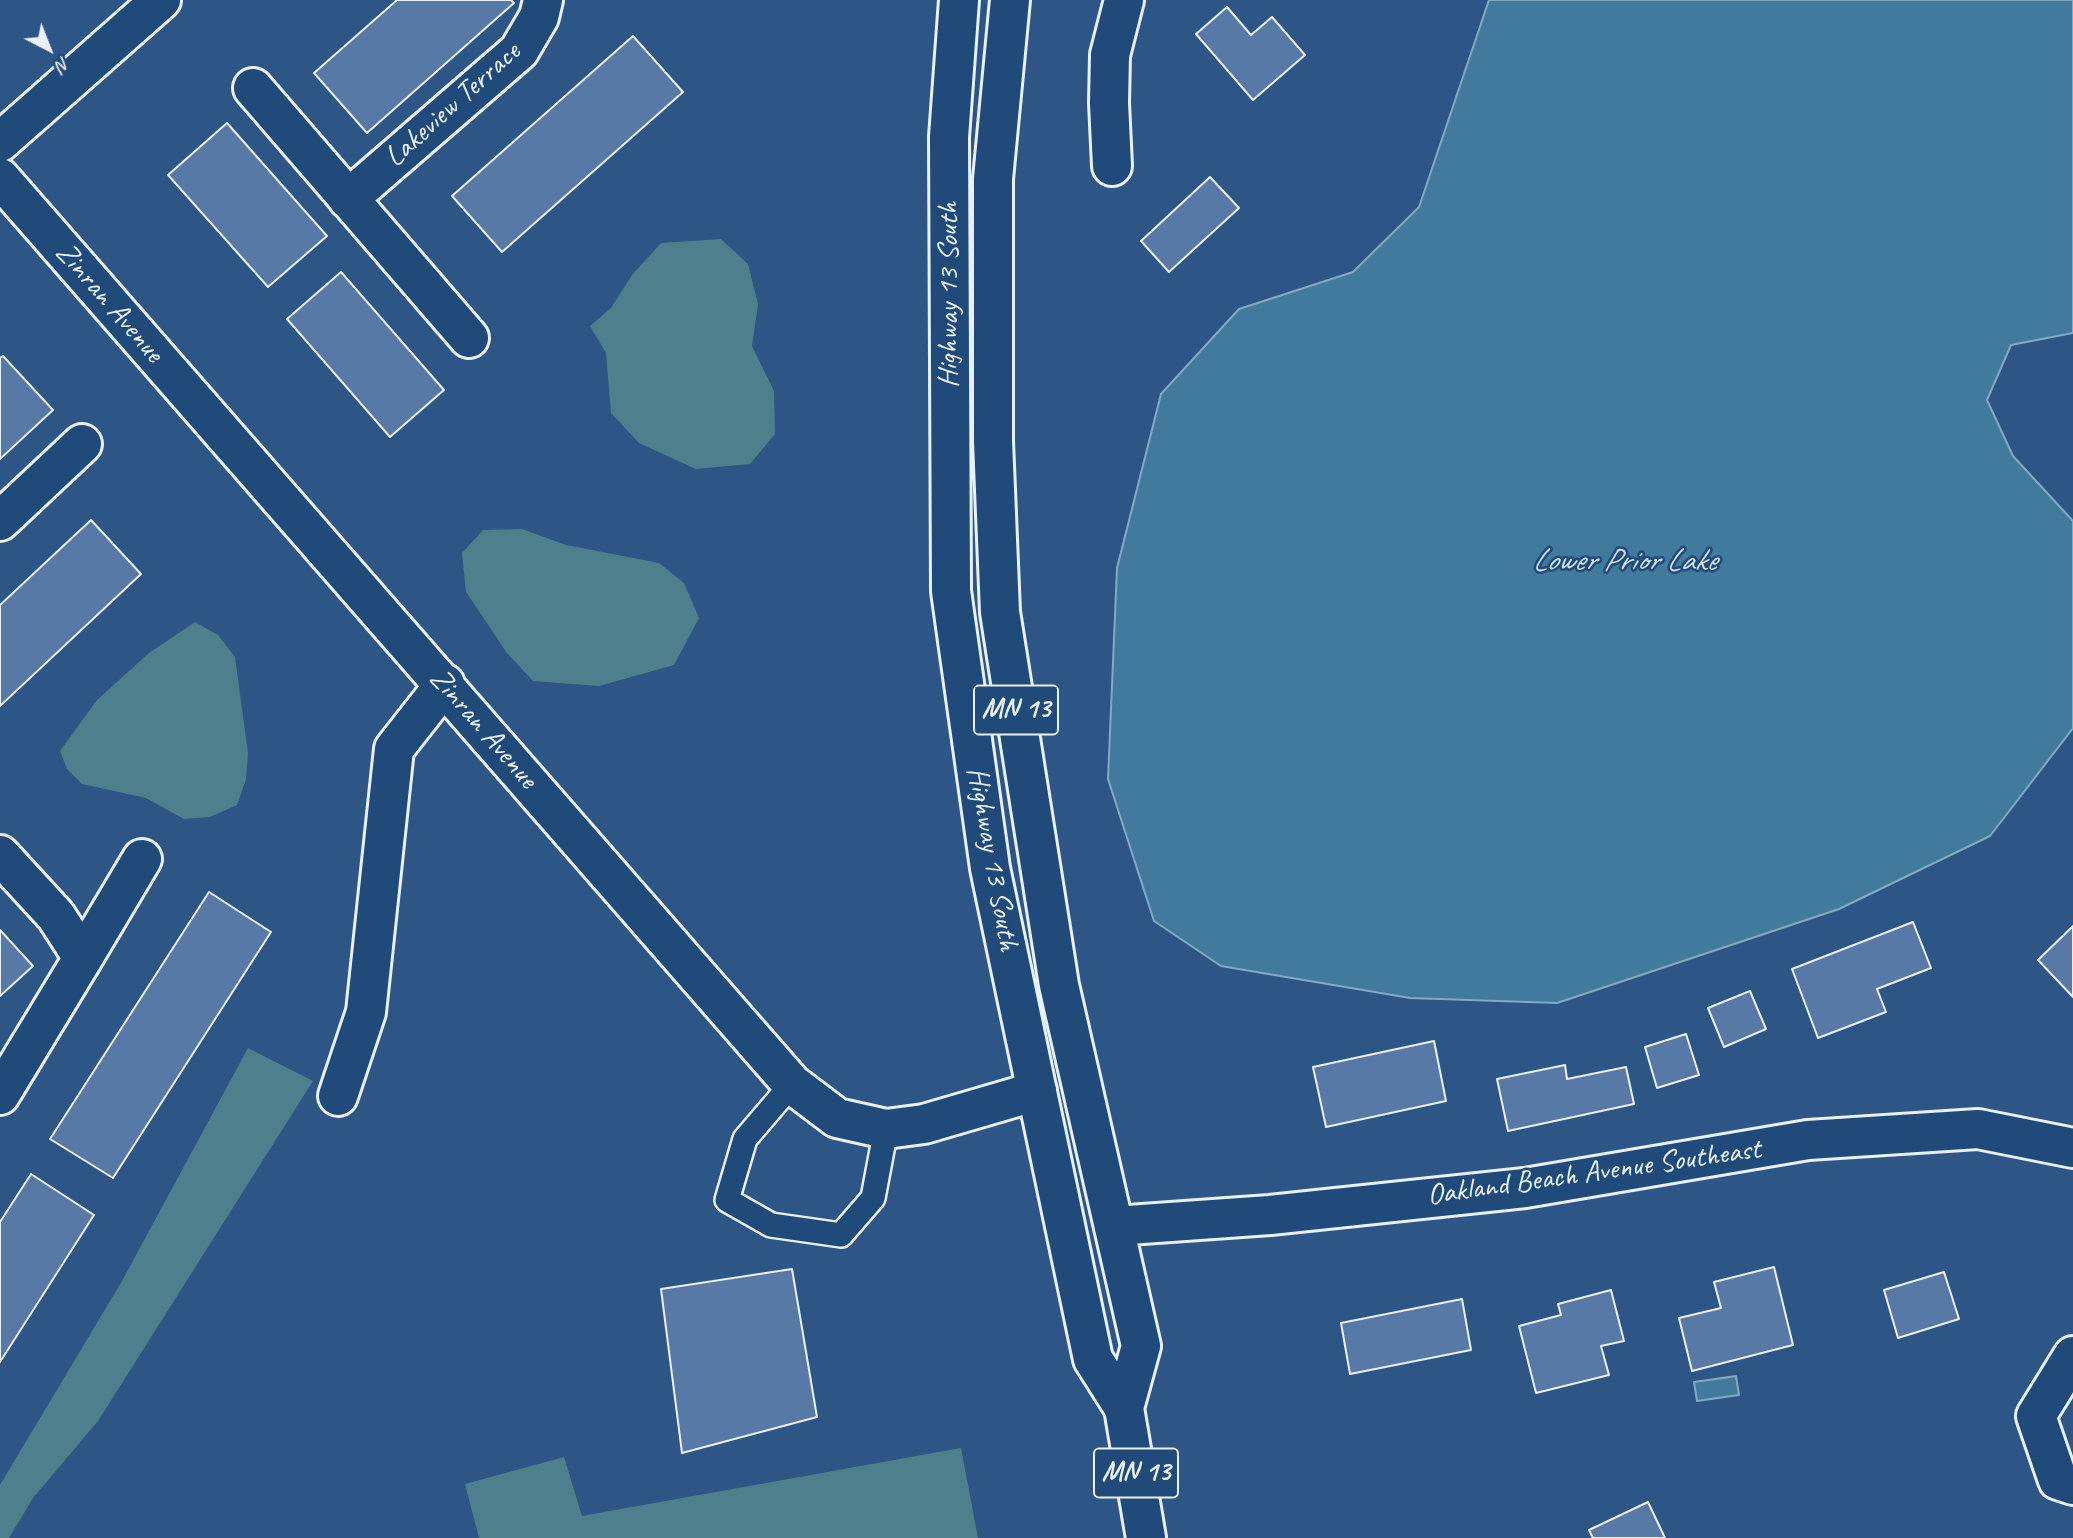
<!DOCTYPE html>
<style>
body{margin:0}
#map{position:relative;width:2073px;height:1538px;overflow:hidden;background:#2d5585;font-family:Caveat,sans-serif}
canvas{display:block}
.north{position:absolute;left:14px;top:14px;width:70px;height:70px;-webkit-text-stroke:5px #1f4a7a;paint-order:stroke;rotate:138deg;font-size:19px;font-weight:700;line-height:28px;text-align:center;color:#e8f1f8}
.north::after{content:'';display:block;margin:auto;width:24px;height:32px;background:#e8f1f8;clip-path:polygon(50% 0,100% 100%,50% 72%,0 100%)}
</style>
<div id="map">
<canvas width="2073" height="1538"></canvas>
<div class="north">N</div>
</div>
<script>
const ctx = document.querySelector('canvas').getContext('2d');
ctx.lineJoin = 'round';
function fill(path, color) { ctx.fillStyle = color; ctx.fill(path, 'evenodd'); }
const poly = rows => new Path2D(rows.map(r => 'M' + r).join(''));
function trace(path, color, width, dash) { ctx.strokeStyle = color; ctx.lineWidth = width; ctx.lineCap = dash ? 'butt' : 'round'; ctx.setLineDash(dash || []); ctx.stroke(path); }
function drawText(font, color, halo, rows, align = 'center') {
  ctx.font = font + ' Caveat,sans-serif'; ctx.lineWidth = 5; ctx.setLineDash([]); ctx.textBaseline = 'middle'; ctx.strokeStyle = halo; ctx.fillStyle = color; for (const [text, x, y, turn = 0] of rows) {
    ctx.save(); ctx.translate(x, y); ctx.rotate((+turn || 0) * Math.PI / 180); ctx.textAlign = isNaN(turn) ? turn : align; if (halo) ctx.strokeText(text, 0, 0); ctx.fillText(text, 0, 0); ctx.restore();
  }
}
fill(poly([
 [721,239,748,264,758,304,752,346,774,391,775,434,750,464,696,469,639,443,611,413,606,353,590,326,611,308,632,275,661,243],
 [522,529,566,545,659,563,684,583,699,618,674,665,599,686,533,681,507,653,466,592,462,553,483,530],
 [195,622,218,635,235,657,248,753,246,779,237,805,210,817,184,819,146,798,82,784,67,769,60,751,97,700,149,653],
 [248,1048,313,1081,98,1421,33,1498,9,1538,0,1538,0,1485,122,1281],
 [961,1448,978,1538,479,1538,465,1484,564,1457,582,1516]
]), '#4d808c');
const water = poly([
 [1489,0,2073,0,2073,333,2011,345,1987,400,2013,456,2073,521,2073,728,1990,836,1839,909,1557,1003,1410,998,1221,966,1154,921,1108,779,1117,568,1161,394,1239,309,1353,272,1419,207,1489,0],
 [1736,1376,1739,1395,1697,1401,1694,1382,1736,1376]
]);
fill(water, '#427a9d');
trace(water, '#84aac1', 2);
const building = poly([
 [397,0,511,0,514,3,367,133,314,73,397,0],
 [1227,7,1251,35,1272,17,1305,55,1253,100,1196,34,1227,7],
 [633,36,683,92,502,252,452,196,633,36],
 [227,123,327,236,268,287,168,175,227,123],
 [1210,177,1239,208,1169,272,1141,241,1210,177],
 [341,272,444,390,390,437,287,319,341,272],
 [3,356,53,410,0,459,0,358,3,356],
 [91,520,141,574,0,706,0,605,91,520],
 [209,892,271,932,113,1178,50,1139,209,892],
 [1913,922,1931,968,1877,989,1886,1012,1818,1038,1792,969,1913,922],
 [2073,926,2073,997,2038,960,2073,926],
 [0,930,33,966,0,996,0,930],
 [1750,991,1766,1029,1724,1047,1708,1008,1750,991],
 [1686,1034,1699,1075,1657,1088,1645,1047,1686,1034],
 [1434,1041,1446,1101,1326,1127,1313,1067,1434,1041],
 [1565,1065,1567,1079,1626,1067,1634,1104,1508,1131,1497,1079,1565,1065],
 [31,1174,94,1215,0,1362,0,1222,31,1174],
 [1774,1267,1793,1345,1692,1371,1679,1318,1721,1308,1714,1282,1774,1267],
 [792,1269,817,1417,682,1453,661,1289,792,1269],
 [1944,1272,1959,1319,1898,1338,1884,1290,1944,1272],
 [1611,1290,1624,1341,1601,1346,1609,1375,1536,1393,1519,1326,1561,1315,1558,1304,1611,1290],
 [1462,1299,1471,1350,1350,1374,1341,1323,1462,1299],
 [1648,1502,1665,1538,1593,1538,1589,1530,1648,1502]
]);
fill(building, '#5878a5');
trace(building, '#e8f1f8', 2);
const service = poly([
 [792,1084,745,1139,727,1200,771,1225,841,1235,873,1198,886,1129]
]);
const minor = poly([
 [253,88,469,338],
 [1112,166,1109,103,1110,55,1124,0],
 [0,178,792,1084,837,1118,886,1129,924,1124,1037,1091],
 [348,199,519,51,539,17,543,0],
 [0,521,82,444],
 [0,855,56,916,83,958,0,1095],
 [83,958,142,859],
 [338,1096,366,1012,394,749,445,684],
 [1114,1226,1270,1215,1525,1188,1808,1140,1978,1129,2073,1148],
 [2073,1356,2036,1416,2058,1480,2073,1485]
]);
const tertiary = poly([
 [0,142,161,0]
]);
const primary = poly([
 [959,0,949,137,951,591,990,868,1093,1359,1124,1408,1146,1538],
 [1010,0,993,179,993,441,1000,612,1059,985,1141,1346,1124,1408]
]);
trace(service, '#e8f1f8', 28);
trace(minor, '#e8f1f8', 44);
trace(tertiary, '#e8f1f8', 44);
trace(primary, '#e8f1f8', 44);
trace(service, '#1f4a7a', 23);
trace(minor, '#1f4a7a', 38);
trace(tertiary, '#1f4a7a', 38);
trace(primary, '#1f4a7a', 38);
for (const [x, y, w] of [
 [1016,710,84],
 [1136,1473,84]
]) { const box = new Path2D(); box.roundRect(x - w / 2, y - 24.5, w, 49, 5); ctx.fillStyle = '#1f4a7a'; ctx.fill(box); trace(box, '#e8f1f8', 2); }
drawText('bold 28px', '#e8f1f8', null, [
 ["MN 13",1016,710],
 ["MN 13",1136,1473]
]);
drawText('30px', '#e8f1f8', '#1f4a7a', [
 ["Lakeview Terrace",453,105,-42],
 ["Highway 13 South",949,295,-90],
 ["Zinran Avenue",109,303,49],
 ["Zinran Avenue",483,729,49],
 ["Highway 13 South",992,859,80],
 ["Oakland Beach Avenue Southeast",1594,1173,-8]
]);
drawText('italic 32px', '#cfdfea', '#1f4a7a', [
 ["Lower Prior Lake",1624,562]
]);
</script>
